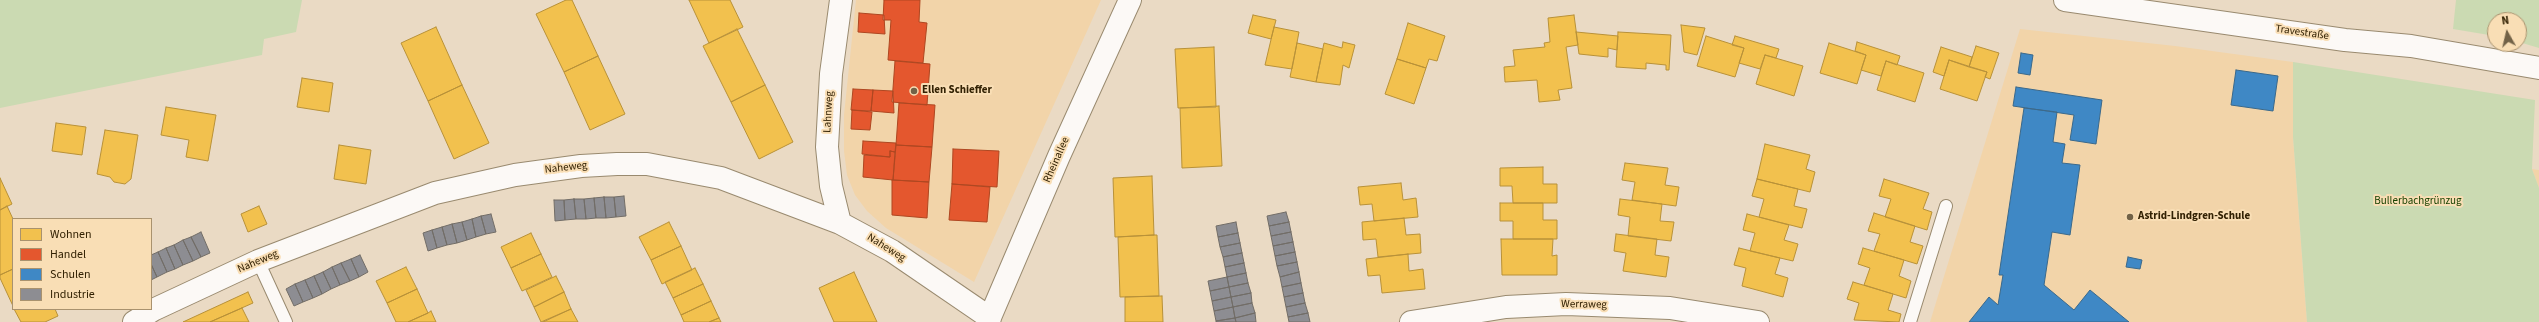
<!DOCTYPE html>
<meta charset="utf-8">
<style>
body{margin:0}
#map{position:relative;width:2539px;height:322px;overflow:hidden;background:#eadac4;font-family:"Source Sans 3",sans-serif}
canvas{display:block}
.legend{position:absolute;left:12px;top:218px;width:140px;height:92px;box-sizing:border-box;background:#f9deb5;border:1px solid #a9926e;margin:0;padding:5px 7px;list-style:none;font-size:12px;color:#322103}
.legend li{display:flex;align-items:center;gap:8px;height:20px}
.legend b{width:20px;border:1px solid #a9926e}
.north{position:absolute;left:2487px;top:12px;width:40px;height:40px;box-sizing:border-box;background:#f9deb5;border:1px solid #a9926e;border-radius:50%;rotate:352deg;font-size:11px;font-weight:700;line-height:16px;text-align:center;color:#322103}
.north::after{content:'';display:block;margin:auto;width:14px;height:18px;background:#726247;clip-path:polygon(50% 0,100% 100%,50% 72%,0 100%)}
</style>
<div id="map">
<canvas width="2539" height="322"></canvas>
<ul class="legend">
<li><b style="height:11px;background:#f2c14e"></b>Wohnen</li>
<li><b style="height:11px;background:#e4572e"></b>Handel</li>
<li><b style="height:11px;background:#3f88c5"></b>Schulen</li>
<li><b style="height:11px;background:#8d8d92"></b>Industrie</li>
</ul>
<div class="north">N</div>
</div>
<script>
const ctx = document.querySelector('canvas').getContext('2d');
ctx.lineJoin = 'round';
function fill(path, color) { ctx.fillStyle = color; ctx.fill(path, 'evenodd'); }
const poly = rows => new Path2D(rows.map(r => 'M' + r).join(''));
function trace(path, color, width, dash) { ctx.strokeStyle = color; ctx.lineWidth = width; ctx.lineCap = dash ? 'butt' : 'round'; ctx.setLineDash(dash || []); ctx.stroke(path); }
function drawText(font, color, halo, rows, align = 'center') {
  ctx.font = font + ' "Source Sans 3",sans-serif'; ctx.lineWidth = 4; ctx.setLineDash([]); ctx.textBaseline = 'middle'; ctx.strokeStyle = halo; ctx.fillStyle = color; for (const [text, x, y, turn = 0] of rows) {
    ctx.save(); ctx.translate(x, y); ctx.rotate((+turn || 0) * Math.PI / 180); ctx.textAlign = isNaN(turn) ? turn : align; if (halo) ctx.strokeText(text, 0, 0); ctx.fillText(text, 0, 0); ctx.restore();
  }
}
fill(poly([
 [856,0,1101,0,974,282,886,228,867,211,855,195,847,175,844,151,844,115],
 [2020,29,2175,46,2293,62,2293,137,2307,322,1930,322],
 [2532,169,2539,170,2539,188]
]), '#f2d4a9');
fill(poly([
 [0,0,302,0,296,32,264,39,262,55,0,108],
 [2456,0,2539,0,2539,48,2519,42,2519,20,2495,20,2495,36,2453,29],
 [2293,62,2535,100,2532,169,2539,188,2539,322,2307,322,2293,137]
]), '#cbdab2');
const homes = poly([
 [566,0,572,0,598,56,564,72,536,14,566,0],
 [689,0,730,0,743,27,709,43,689,0],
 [1253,15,1276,20,1271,39,1248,33,1253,15],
 [1574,15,1578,45,1566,47,1572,88,1558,90,1560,100,1539,102,1537,80,1505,82,1504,67,1515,66,1513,50,1545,47,1544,43,1550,42,1548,18,1574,15],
 [1408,23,1445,36,1437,61,1429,59,1426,68,1397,59,1408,23],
 [1681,25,1705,28,1697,55,1684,52,1681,25],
 [436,27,462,85,428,101,401,43,436,27],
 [1274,27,1299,32,1292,69,1265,65,1274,27],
 [737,29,765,85,731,102,703,46,737,29],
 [1576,32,1618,36,1617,50,1608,48,1608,57,1579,54,1576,32],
 [1618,32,1671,35,1669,70,1666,70,1666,65,1646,63,1646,69,1616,67,1618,32],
 [1706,36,1744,48,1735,77,1697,66,1706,36],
 [1735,36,1779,49,1776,58,1765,55,1760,69,1739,63,1744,48,1732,45,1735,36],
 [1343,42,1355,45,1349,68,1343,65,1340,85,1316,82,1324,43,1342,48,1343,42],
 [1857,42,1900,56,1897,65,1886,61,1881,76,1861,70,1866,55,1855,51,1857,42],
 [1297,43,1323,49,1316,82,1290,77,1297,43],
 [1829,43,1866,55,1857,84,1820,73,1829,43],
 [1976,46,1999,53,1990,79,1985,77,1987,72,1969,67,1976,46],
 [1214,47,1216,107,1178,108,1175,49,1214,47],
 [1941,47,1972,57,1969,67,1949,60,1944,76,1933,72,1941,47],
 [1765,55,1803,66,1794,96,1756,84,1765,55],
 [598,56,625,114,590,130,564,72,598,56],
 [1397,59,1426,68,1414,104,1385,94,1397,59],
 [1949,60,1987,72,1977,101,1940,89,1949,60],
 [1886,61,1924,73,1915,102,1877,90,1886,61],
 [302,78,333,83,329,112,297,107,302,78],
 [462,85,489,143,454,159,428,101,462,85],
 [765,85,793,142,759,159,731,102,765,85],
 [1219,106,1222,166,1182,168,1180,108,1219,106],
 [166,107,216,115,208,161,186,157,189,140,161,135,166,107],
 [56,123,86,127,82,155,52,151,56,123],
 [105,130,138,135,131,179,125,184,114,182,110,177,97,174,105,130],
 [1765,144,1810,155,1806,169,1815,172,1810,192,1757,179,1765,144],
 [339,145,371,150,366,184,334,179,339,145],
 [1625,163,1668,168,1665,185,1679,187,1676,206,1632,200,1635,182,1622,180,1625,163],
 [1543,167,1543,184,1557,184,1557,203,1513,203,1512,186,1500,186,1500,168,1543,167],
 [1152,176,1154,235,1115,237,1113,178,1152,176],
 [0,178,12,204,0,210,0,178],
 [1757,179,1798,189,1794,206,1807,209,1802,228,1759,217,1764,199,1752,196,1757,179],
 [1884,179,1929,193,1923,209,1932,212,1927,230,1885,217,1891,199,1879,196,1884,179],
 [1401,183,1403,200,1416,198,1418,217,1374,221,1372,204,1360,205,1358,187,1401,183],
 [1620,199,1662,204,1660,221,1674,222,1671,241,1628,236,1630,217,1618,215,1620,199],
 [1500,203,1543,203,1543,220,1557,220,1557,239,1513,239,1513,221,1500,221,1500,203],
 [7,206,13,219,13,269,0,275,0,210,7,206],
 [259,206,267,224,248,232,241,214,259,206],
 [1874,213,1915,226,1910,242,1923,246,1917,264,1874,251,1880,234,1868,231,1874,213],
 [1747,214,1789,225,1784,240,1798,244,1793,261,1750,251,1755,233,1743,230,1747,214],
 [1404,218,1406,235,1420,234,1421,253,1378,257,1376,239,1363,240,1362,222,1404,218],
 [669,222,681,246,651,260,639,237,669,222],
 [531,233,541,254,511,268,501,247,531,233],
 [1616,234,1657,239,1655,255,1669,257,1666,277,1623,271,1626,253,1614,251,1616,234],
 [1154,235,1157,235,1159,296,1120,297,1118,237,1154,235],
 [1501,239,1553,239,1552,256,1557,255,1557,275,1502,275,1501,239],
 [681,246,692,270,662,284,651,260,681,246],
 [1739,248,1780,258,1775,274,1788,278,1783,297,1742,286,1746,268,1734,265,1739,248],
 [1863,248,1904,260,1899,276,1911,281,1906,298,1864,285,1870,268,1858,264,1863,248],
 [541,254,552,277,522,291,511,268,541,254],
 [1408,254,1409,271,1423,269,1425,289,1382,293,1380,275,1368,276,1366,259,1408,254],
 [406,267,417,289,387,303,376,281,406,267],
 [695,268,703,284,673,298,665,282,695,268],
 [13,269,13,306,0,278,0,275,13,269],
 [854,272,877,322,834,322,819,288,854,272],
 [556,276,564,292,534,307,526,290,556,276],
 [1853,282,1893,294,1888,310,1901,314,1899,322,1854,320,1859,303,1847,299,1853,282],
 [703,284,711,301,681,315,673,298,703,284],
 [417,289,428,313,408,322,396,322,387,303,417,289],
 [248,292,253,303,210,322,183,322,248,292],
 [564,292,571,309,541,322,534,307,564,292],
 [1162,296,1163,322,1125,322,1125,297,1162,296],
 [711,301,719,318,709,322,684,322,681,315,711,301],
 [242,308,249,322,210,322,242,308],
 [14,309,55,309,58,316,45,322,21,322,14,309],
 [571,309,578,322,543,322,571,309],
 [431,311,436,322,408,322,428,313,431,311],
 [719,318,721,322,709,322,719,318]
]);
fill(homes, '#f2c14e');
trace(homes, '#b89138', 1);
const shops = poly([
 [884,0,920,0,919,22,927,23,923,63,888,60,891,20,883,20,884,0],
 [859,13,884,15,885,34,858,32,859,13],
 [895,61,930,64,927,105,892,102,895,61],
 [853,89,873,90,871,111,851,110,853,89],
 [873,90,893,91,894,113,871,111,873,90],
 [899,103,935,105,932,147,896,145,899,103],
 [852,110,872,112,870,130,851,129,852,110],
 [863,141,896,143,895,152,890,151,890,157,862,154,863,141],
 [896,145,932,147,929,182,893,180,896,145],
 [953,149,999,151,997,187,952,184,953,149],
 [890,151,895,152,893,180,863,177,864,155,890,157,890,151],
 [892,180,929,182,927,218,892,215,892,180],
 [952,184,990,187,987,222,949,220,952,184]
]);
fill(shops, '#e4572e');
trace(shops, '#af4721', 1);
const schools = poly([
 [2021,53,2033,55,2030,75,2018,73,2021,53],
 [2236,70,2278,76,2273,111,2231,105,2236,70],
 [2016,87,2102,100,2096,144,2070,140,2074,115,2013,106,2016,87],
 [2024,108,2057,112,2053,142,2065,144,2062,163,2080,165,2070,235,2052,232,2044,285,2074,310,2090,290,2129,322,1969,322,1989,297,1998,305,2003,275,1999,275,2024,108],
 [2128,257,2142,260,2140,269,2126,267,2128,257]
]);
fill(schools, '#3f88c5');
trace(schools, '#3b698b', 1);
const industry = poly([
 [624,196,626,216,616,217,614,197,624,196],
 [604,197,606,218,596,218,594,198,604,197],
 [604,197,614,197,616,217,606,218,604,197],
 [594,198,596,218,586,219,584,199,594,198],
 [574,199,576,219,565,220,564,200,574,199],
 [574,199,584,199,586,219,576,219,574,199],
 [554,200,564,200,565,220,555,221,554,200],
 [1286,212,1289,222,1269,226,1267,216,1286,212],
 [491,214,496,232,486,234,481,216,491,214],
 [481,216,486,234,476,237,472,219,481,216],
 [472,219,476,237,467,240,462,222,472,219],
 [462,222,467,240,457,243,452,224,462,222],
 [1236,222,1238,233,1218,237,1216,226,1236,222],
 [1289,222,1291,232,1271,236,1269,226,1289,222],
 [452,224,457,243,447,245,442,227,452,224],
 [442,227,447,245,437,248,432,230,442,227],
 [432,230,437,248,428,251,423,233,432,230],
 [201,232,210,253,201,257,191,237,201,232],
 [1291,232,1293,242,1273,246,1271,236,1291,232],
 [1238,233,1240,243,1220,247,1218,237,1238,233],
 [191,237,201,257,193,261,183,240,191,237],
 [183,240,193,261,183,265,174,245,183,240],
 [1293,242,1295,252,1275,256,1273,246,1293,242],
 [1240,243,1242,253,1223,257,1220,247,1240,243],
 [174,245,183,265,175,269,166,248,174,245],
 [166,248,175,269,167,272,158,252,166,248],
 [158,252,167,272,157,277,151,264,151,255,158,252],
 [1295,252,1297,262,1277,266,1275,256,1295,252],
 [1242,253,1244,263,1225,267,1223,257,1242,253],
 [360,255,368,272,359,277,351,259,360,255],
 [351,259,359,277,350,281,341,263,351,259],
 [1297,262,1299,272,1280,277,1277,266,1297,262],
 [341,263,350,281,340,285,332,267,341,263],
 [1244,263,1246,273,1227,277,1225,267,1244,263],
 [151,264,157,277,151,280,151,264],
 [332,267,340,285,331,289,323,272,332,267],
 [323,272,331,289,322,294,314,276,323,272],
 [1299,272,1301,283,1282,287,1280,277,1299,272],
 [1246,273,1248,283,1229,287,1227,277,1246,273],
 [314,276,322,294,313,298,305,280,314,276],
 [1227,277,1229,287,1210,291,1208,281,1227,277],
 [305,280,313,298,303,302,295,284,305,280],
 [1248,283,1251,293,1231,297,1229,287,1248,283],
 [1301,283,1303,293,1284,297,1282,287,1301,283],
 [295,284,303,302,294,306,286,289,295,284],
 [1229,287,1231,297,1212,301,1210,291,1229,287],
 [1251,293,1252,303,1233,307,1231,297,1251,293],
 [1303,293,1305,303,1286,307,1284,297,1303,293],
 [1231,297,1233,307,1214,311,1212,301,1231,297],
 [1252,303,1255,313,1235,318,1233,307,1252,303],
 [1305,303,1308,313,1288,317,1286,307,1305,303],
 [1233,307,1235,318,1216,321,1214,311,1233,307],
 [1255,313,1256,322,1236,322,1235,318,1255,313],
 [1308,313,1310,322,1289,322,1288,317,1308,313],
 [1235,318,1236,322,1216,322,1216,321,1235,318]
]);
fill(industry, '#8d8d92');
trace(industry, '#726d67', 1);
const service = poly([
 [258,261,286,322],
 [1910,322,1946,206]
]);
const minor = poly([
 [2065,0,2345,40,2411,46,2539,68],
 [840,223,831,186,827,147,831,74,841,0],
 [134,322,153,310,258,261,435,193,515,175,581,166,617,164,647,164,721,178,840,223,892,251,990,318],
 [988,322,1059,156,1130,0],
 [1411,322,1506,307,1566,304,1670,308,1758,322]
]);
trace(service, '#998a6f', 14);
trace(minor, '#998a6f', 24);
trace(service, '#fcf9f6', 12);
trace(minor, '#fcf9f6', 22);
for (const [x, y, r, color] of [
 [914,91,4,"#726247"],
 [2130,217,4,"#726247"]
]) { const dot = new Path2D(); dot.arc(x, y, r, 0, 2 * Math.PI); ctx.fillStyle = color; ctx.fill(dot); trace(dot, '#f9deb5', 1.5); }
drawText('11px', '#322103', '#f9deb5', [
 ["Travestraße",2302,33,8],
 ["Lahnweg",829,112,-87],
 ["Rheinallee",1057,160,-66],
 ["Naheweg",566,168,-6],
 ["Naheweg",886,248,32],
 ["Naheweg",258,262,-23],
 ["Werraweg",1584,305,1]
]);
drawText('bold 11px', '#322103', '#f9deb5', [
 ["Ellen Schieffer",922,91],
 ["Astrid-Lindgren-Schule",2138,217]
], 'left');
drawText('11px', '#174200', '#f9deb5', [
 ["Bullerbachgrünzug",2418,202]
]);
</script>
